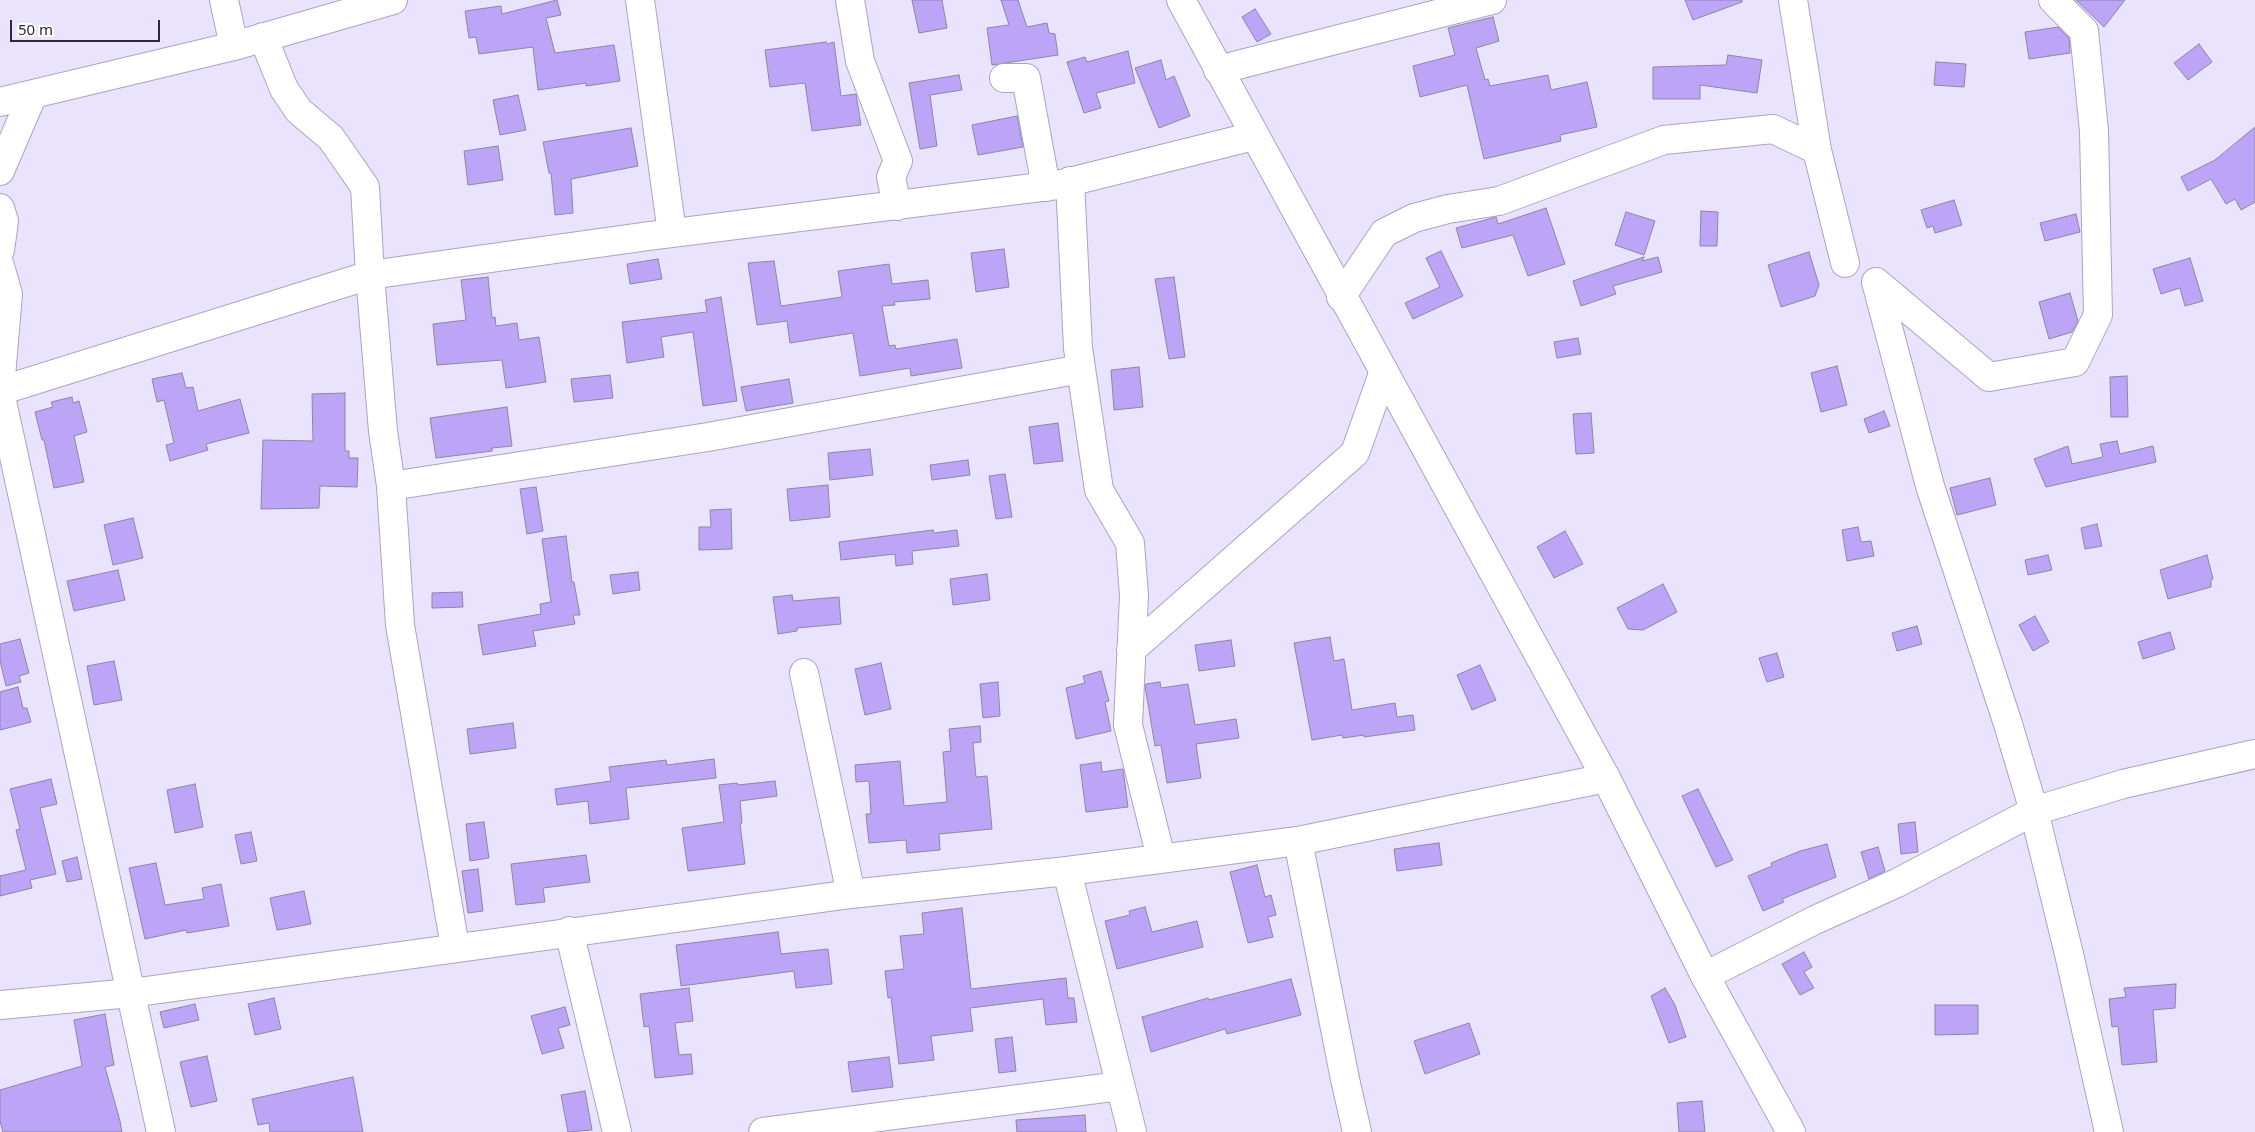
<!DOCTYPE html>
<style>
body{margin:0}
#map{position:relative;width:2255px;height:1132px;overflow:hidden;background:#e9e3fe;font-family:"Noto Sans",sans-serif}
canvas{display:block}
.scale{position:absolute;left:10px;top:20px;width:150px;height:22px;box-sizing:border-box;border:2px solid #2c2935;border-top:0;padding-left:6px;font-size:15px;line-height:18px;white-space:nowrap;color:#2c2935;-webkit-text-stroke:4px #fff;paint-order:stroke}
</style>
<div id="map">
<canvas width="2255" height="1132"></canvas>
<div class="scale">50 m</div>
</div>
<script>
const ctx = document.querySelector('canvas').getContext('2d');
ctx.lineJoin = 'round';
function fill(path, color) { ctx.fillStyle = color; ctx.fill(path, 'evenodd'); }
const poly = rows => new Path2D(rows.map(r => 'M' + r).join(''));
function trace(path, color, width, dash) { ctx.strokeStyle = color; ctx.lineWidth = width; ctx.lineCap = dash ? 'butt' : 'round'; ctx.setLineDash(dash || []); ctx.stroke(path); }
const building = poly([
 [557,0,561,15,546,18,555,53,614,45,620,81,586,86,586,83,538,90,533,47,479,54,476,37,469,38,465,11,501,6,502,14,557,0],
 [912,0,942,0,947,28,919,33,912,0],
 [1001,0,1018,0,1027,27,1047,23,1049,33,1055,34,1058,55,992,65,987,28,1009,25,1001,0],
 [1685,0,1742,0,1742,2,1693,20,1685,0],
 [2076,0,2125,0,2104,27,2076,0],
 [1255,9,1271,34,1257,42,1242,17,1255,9],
 [1493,17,1499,41,1476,48,1485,80,1488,79,1490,86,1548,75,1551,90,1587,82,1597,127,1560,135,1561,141,1484,159,1467,85,1420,97,1413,66,1455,55,1448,28,1493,17],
 [2058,27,2069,38,2070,53,2029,59,2025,32,2058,27],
 [826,42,827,44,834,42,841,96,856,94,861,125,812,131,805,83,770,87,765,50,826,42],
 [2199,44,2212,62,2188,80,2174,63,2199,44],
 [1128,51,1135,83,1096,93,1101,108,1084,113,1067,62,1085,57,1087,62,1128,51],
 [1728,55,1762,60,1757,93,1700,85,1700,99,1653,99,1653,67,1726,65,1728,55],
 [1161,60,1166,80,1174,76,1190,116,1159,128,1135,68,1161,60],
 [1936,62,1966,64,1964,87,1934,85,1936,62],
 [959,75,962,90,930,95,937,146,920,149,909,83,959,75],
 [518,95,526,130,500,135,493,100,518,95],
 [1017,116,1023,147,978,155,972,125,1017,116],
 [2255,127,2255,202,2241,210,2235,199,2226,204,2211,179,2188,191,2181,177,2215,160,2255,127],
 [631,128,638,166,571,179,573,213,555,215,551,173,549,173,543,142,631,128],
 [498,146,503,180,468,185,464,151,498,146],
 [1954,200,1962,225,1935,233,1933,226,1927,228,1921,210,1954,200],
 [1546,208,1565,264,1528,276,1513,235,1462,248,1456,228,1496,217,1498,224,1546,208],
 [1701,211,1718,212,1717,246,1700,246,1701,211],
 [1626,212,1655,221,1644,255,1615,245,1626,212],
 [2076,214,2080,232,2045,241,2040,223,2076,214],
 [1004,249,1009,287,976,292,971,253,1004,249],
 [1441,251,1463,296,1413,319,1405,303,1440,287,1426,258,1441,251],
 [1809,252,1819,285,1815,296,1781,307,1768,265,1809,252],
 [1644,257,1642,261,1658,257,1662,272,1613,286,1616,294,1581,306,1573,281,1644,257],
 [2190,258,2203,301,2185,306,2180,288,2161,294,2153,269,2190,258],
 [658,259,662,279,630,284,627,264,658,259],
 [774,261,781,306,842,297,838,271,889,264,892,284,928,280,930,299,894,302,895,305,882,306,889,346,895,345,896,349,957,339,962,368,911,376,910,368,860,376,853,333,790,343,787,321,757,325,748,263,774,261],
 [488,277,492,318,495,317,496,326,517,323,519,340,539,337,546,382,506,388,502,360,437,365,433,324,466,320,461,280,488,277],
 [1174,277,1185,357,1169,359,1155,279,1174,277],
 [2070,293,2078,321,2072,332,2049,339,2039,302,2070,293],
 [721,297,737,401,703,406,693,332,661,337,664,357,627,363,622,322,707,312,705,300,721,297],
 [1578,338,1581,354,1557,358,1554,342,1578,338],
 [1837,366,1847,405,1821,412,1811,373,1837,366],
 [1139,367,1143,407,1114,410,1111,370,1139,367],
 [182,373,186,388,193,387,198,411,240,399,249,433,206,444,208,450,170,461,166,445,174,443,164,400,157,402,152,379,182,373],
 [610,375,613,398,574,402,571,379,610,375],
 [2127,376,2128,417,2111,417,2110,377,2127,376],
 [789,379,793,403,746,411,741,387,789,379],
 [345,393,345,451,349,451,349,458,358,458,357,487,320,486,319,508,261,509,263,440,313,441,312,394,345,393],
 [72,397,73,403,79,401,87,432,74,436,84,482,54,488,44,440,42,440,35,412,53,407,51,402,72,397],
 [507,407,512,446,492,448,492,451,436,458,430,418,507,407],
 [1884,411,1890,426,1869,433,1864,419,1884,411],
 [1591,413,1594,453,1576,454,1573,414,1591,413],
 [1058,423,1063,461,1034,464,1029,427,1058,423],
 [2117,441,2120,454,2153,446,2156,462,2046,487,2034,459,2068,446,2072,464,2103,457,2100,444,2117,441],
 [870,449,873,475,830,480,828,453,870,449],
 [968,460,970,475,932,480,930,465,968,460],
 [1005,474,1012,517,996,519,989,476,1005,474],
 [1990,478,1996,505,1957,515,1950,488,1990,478],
 [828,485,830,517,790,521,787,489,828,485],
 [536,487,543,531,527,534,520,489,536,487],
 [731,509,732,549,699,550,699,527,711,527,710,510,731,509],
 [133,518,143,558,113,565,104,525,133,518],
 [2097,524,2102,546,2085,549,2081,528,2097,524],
 [1858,527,1861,542,1871,541,1874,556,1847,561,1842,530,1858,527],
 [933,530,934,533,957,530,959,546,912,551,913,564,896,566,895,554,841,560,839,542,933,530],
 [1565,531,1583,564,1554,578,1537,547,1565,531],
 [566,536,572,582,574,582,580,615,573,615,575,624,533,631,536,646,483,655,478,625,541,614,540,604,551,602,542,539,566,536],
 [2048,555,2052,570,2028,575,2025,560,2048,555],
 [2207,555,2213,579,2211,579,2211,587,2168,599,2160,570,2207,555],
 [118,570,125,600,74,611,67,581,118,570],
 [638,572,640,590,613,594,610,575,638,572],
 [987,574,990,600,953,605,950,579,987,574],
 [1663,584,1677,612,1643,630,1628,629,1617,608,1663,584],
 [462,592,463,607,432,608,432,593,462,592],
 [792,595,793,601,839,597,841,624,797,628,797,631,778,634,773,597,792,595],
 [2035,616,2049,642,2033,651,2019,625,2035,616],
 [1917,626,1922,644,1897,651,1892,633,1917,626],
 [2170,632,2175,649,2143,659,2138,642,2170,632],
 [1330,637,1334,661,1344,659,1352,710,1395,703,1397,717,1413,715,1415,730,1364,737,1364,735,1343,738,1342,735,1312,740,1294,643,1330,637],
 [20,639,29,673,19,676,21,682,6,686,0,661,0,644,20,639],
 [1231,640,1235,666,1199,671,1195,645,1231,640],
 [1777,653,1784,677,1767,682,1759,658,1777,653],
 [114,661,122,700,94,705,87,666,114,661],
 [881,663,891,709,865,715,855,669,881,663],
 [1480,665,1496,700,1472,710,1457,675,1480,665],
 [1101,671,1109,701,1105,702,1111,731,1076,739,1066,688,1085,683,1083,676,1101,671],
 [998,682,1000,716,983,718,980,684,998,682],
 [1160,682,1161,688,1188,684,1195,725,1236,719,1239,738,1196,744,1201,778,1167,783,1161,745,1155,746,1145,686,1146,684,1160,682],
 [18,687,23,708,27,708,31,722,0,730,0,692,18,687],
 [513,723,516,748,470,754,467,729,513,723],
 [980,726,981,742,973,743,976,777,987,776,992,829,939,834,940,850,907,853,906,840,869,843,866,814,871,814,869,781,856,782,855,765,900,761,904,806,947,802,943,752,951,751,949,729,980,726],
 [714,759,716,778,626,788,629,819,590,824,588,801,557,805,555,789,611,781,609,767,666,760,667,765,714,759],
 [1101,762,1102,772,1123,769,1128,807,1086,812,1080,765,1101,762],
 [51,779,57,804,40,808,56,874,30,880,32,888,0,896,0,876,26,870,16,830,20,829,10,789,51,779],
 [775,781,777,796,740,801,742,823,740,824,745,864,688,871,682,828,724,822,719,785,737,783,738,785,775,781],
 [195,784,203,827,175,833,167,790,195,784],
 [1698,789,1733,860,1716,867,1682,796,1698,789],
 [484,822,489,858,470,861,466,824,484,822],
 [1915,822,1918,852,1901,854,1898,824,1915,822],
 [251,832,257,861,241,864,235,835,251,832],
 [1439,843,1442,865,1397,871,1394,849,1439,843],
 [1827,844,1836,877,1782,899,1784,902,1763,911,1748,876,1772,866,1771,863,1800,851,1827,844],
 [1878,847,1885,871,1869,879,1861,852,1878,847],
 [586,855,590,882,543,888,545,902,516,905,511,864,586,855],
 [77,857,82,879,67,882,62,861,77,857],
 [156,863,165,905,204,899,202,888,221,884,229,926,187,933,186,930,145,939,129,868,156,863],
 [1257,865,1265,897,1271,895,1276,915,1268,917,1273,937,1248,943,1230,872,1257,865],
 [478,869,483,911,468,913,462,871,478,869],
 [304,891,311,924,277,930,270,898,304,891],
 [1145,907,1152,932,1197,921,1203,947,1117,969,1105,921,1130,915,1129,911,1145,907],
 [962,908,971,989,1066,978,1068,998,1074,998,1077,1022,1046,1025,1043,999,970,1008,973,1031,931,1036,934,1060,899,1064,891,997,888,998,885,971,904,969,900,936,924,934,922,913,962,908],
 [778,932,781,954,828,949,832,984,796,988,794,971,681,986,676,945,778,932],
 [1804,952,1812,967,1804,972,1814,988,1800,995,1782,964,1804,952],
 [1291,979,1301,1015,1227,1034,1225,1029,1151,1052,1142,1017,1208,998,1209,1000,1291,979],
 [2176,984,2175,1008,2153,1010,2157,1062,2122,1065,2118,1026,2112,1027,2109,999,2126,997,2124,988,2176,984],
 [689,988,693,1021,675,1023,679,1055,691,1054,693,1074,655,1078,649,1026,644,1027,640,994,689,988],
 [1665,988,1675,1005,1686,1037,1669,1043,1651,996,1665,988],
 [274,998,281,1029,255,1035,248,1004,274,998],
 [195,1004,199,1020,164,1028,160,1012,195,1004],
 [1935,1005,1978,1005,1978,1034,1935,1035,1935,1005],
 [565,1007,570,1025,558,1028,564,1048,542,1054,531,1016,565,1007],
 [105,1014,114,1065,105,1067,120,1121,122,1132,3,1132,0,1121,0,1090,82,1066,74,1020,105,1014],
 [1469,1023,1480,1054,1425,1074,1414,1041,1469,1023],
 [1012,1037,1016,1071,999,1073,995,1039,1012,1037],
 [207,1056,217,1101,191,1107,180,1062,207,1056],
 [889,1057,893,1087,852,1092,848,1062,889,1057],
 [353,1077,363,1132,270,1132,269,1123,258,1125,252,1099,353,1077],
 [585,1091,592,1130,568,1132,561,1095,585,1091],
 [1702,1101,1705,1132,1679,1132,1677,1103,1702,1101],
 [1085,1115,1086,1132,1017,1132,1016,1120,1085,1115]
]);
fill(building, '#bca5f7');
trace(building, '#8d85a3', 1);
const minor = poly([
 [224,0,234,46],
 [640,0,672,233],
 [850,0,860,61,898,161,891,177,897,206],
 [1793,0,1817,150,1845,263],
 [263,37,284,89,299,111,331,138,365,187,370,275,383,431,391,486,400,625,455,947],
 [1218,70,1492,0],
 [1004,78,1026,78,1046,187],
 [0,102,234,46,393,0],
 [0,171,33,94],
 [1070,181,1078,348,1099,490,1130,543,1134,596,1128,725,1161,858],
 [0,208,4,221,0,250],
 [0,266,8,294,0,388],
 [1876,282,1930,486,2008,724,2034,811,2069,954,2109,1132],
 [1876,282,1989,377,2075,362,2098,315,2094,131,2084,31,2053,0],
 [1341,297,1384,233,1414,218,1448,209,1499,201,1664,140,1773,129,1817,150],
 [0,391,370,275,649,236,1057,185,1254,136],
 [0,392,161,1132],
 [391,486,708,437,1081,369],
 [1131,650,1355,453,1384,371],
 [804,673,851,894],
 [1298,841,1345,1079,1357,1132],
 [1067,871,1132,1132],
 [569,931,617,1132],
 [1705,976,1815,920,1897,883,2034,811,2123,784,2255,754],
 [0,1005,131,993,851,894,1067,871,1298,841,1606,778],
 [763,1132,1120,1086]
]);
const major = poly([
 [1181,0,1606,778,1705,976,1791,1132]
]);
trace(minor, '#aba3c3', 30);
trace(major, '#aba3c3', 30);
trace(minor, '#fff', 28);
trace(major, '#fff', 28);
</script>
